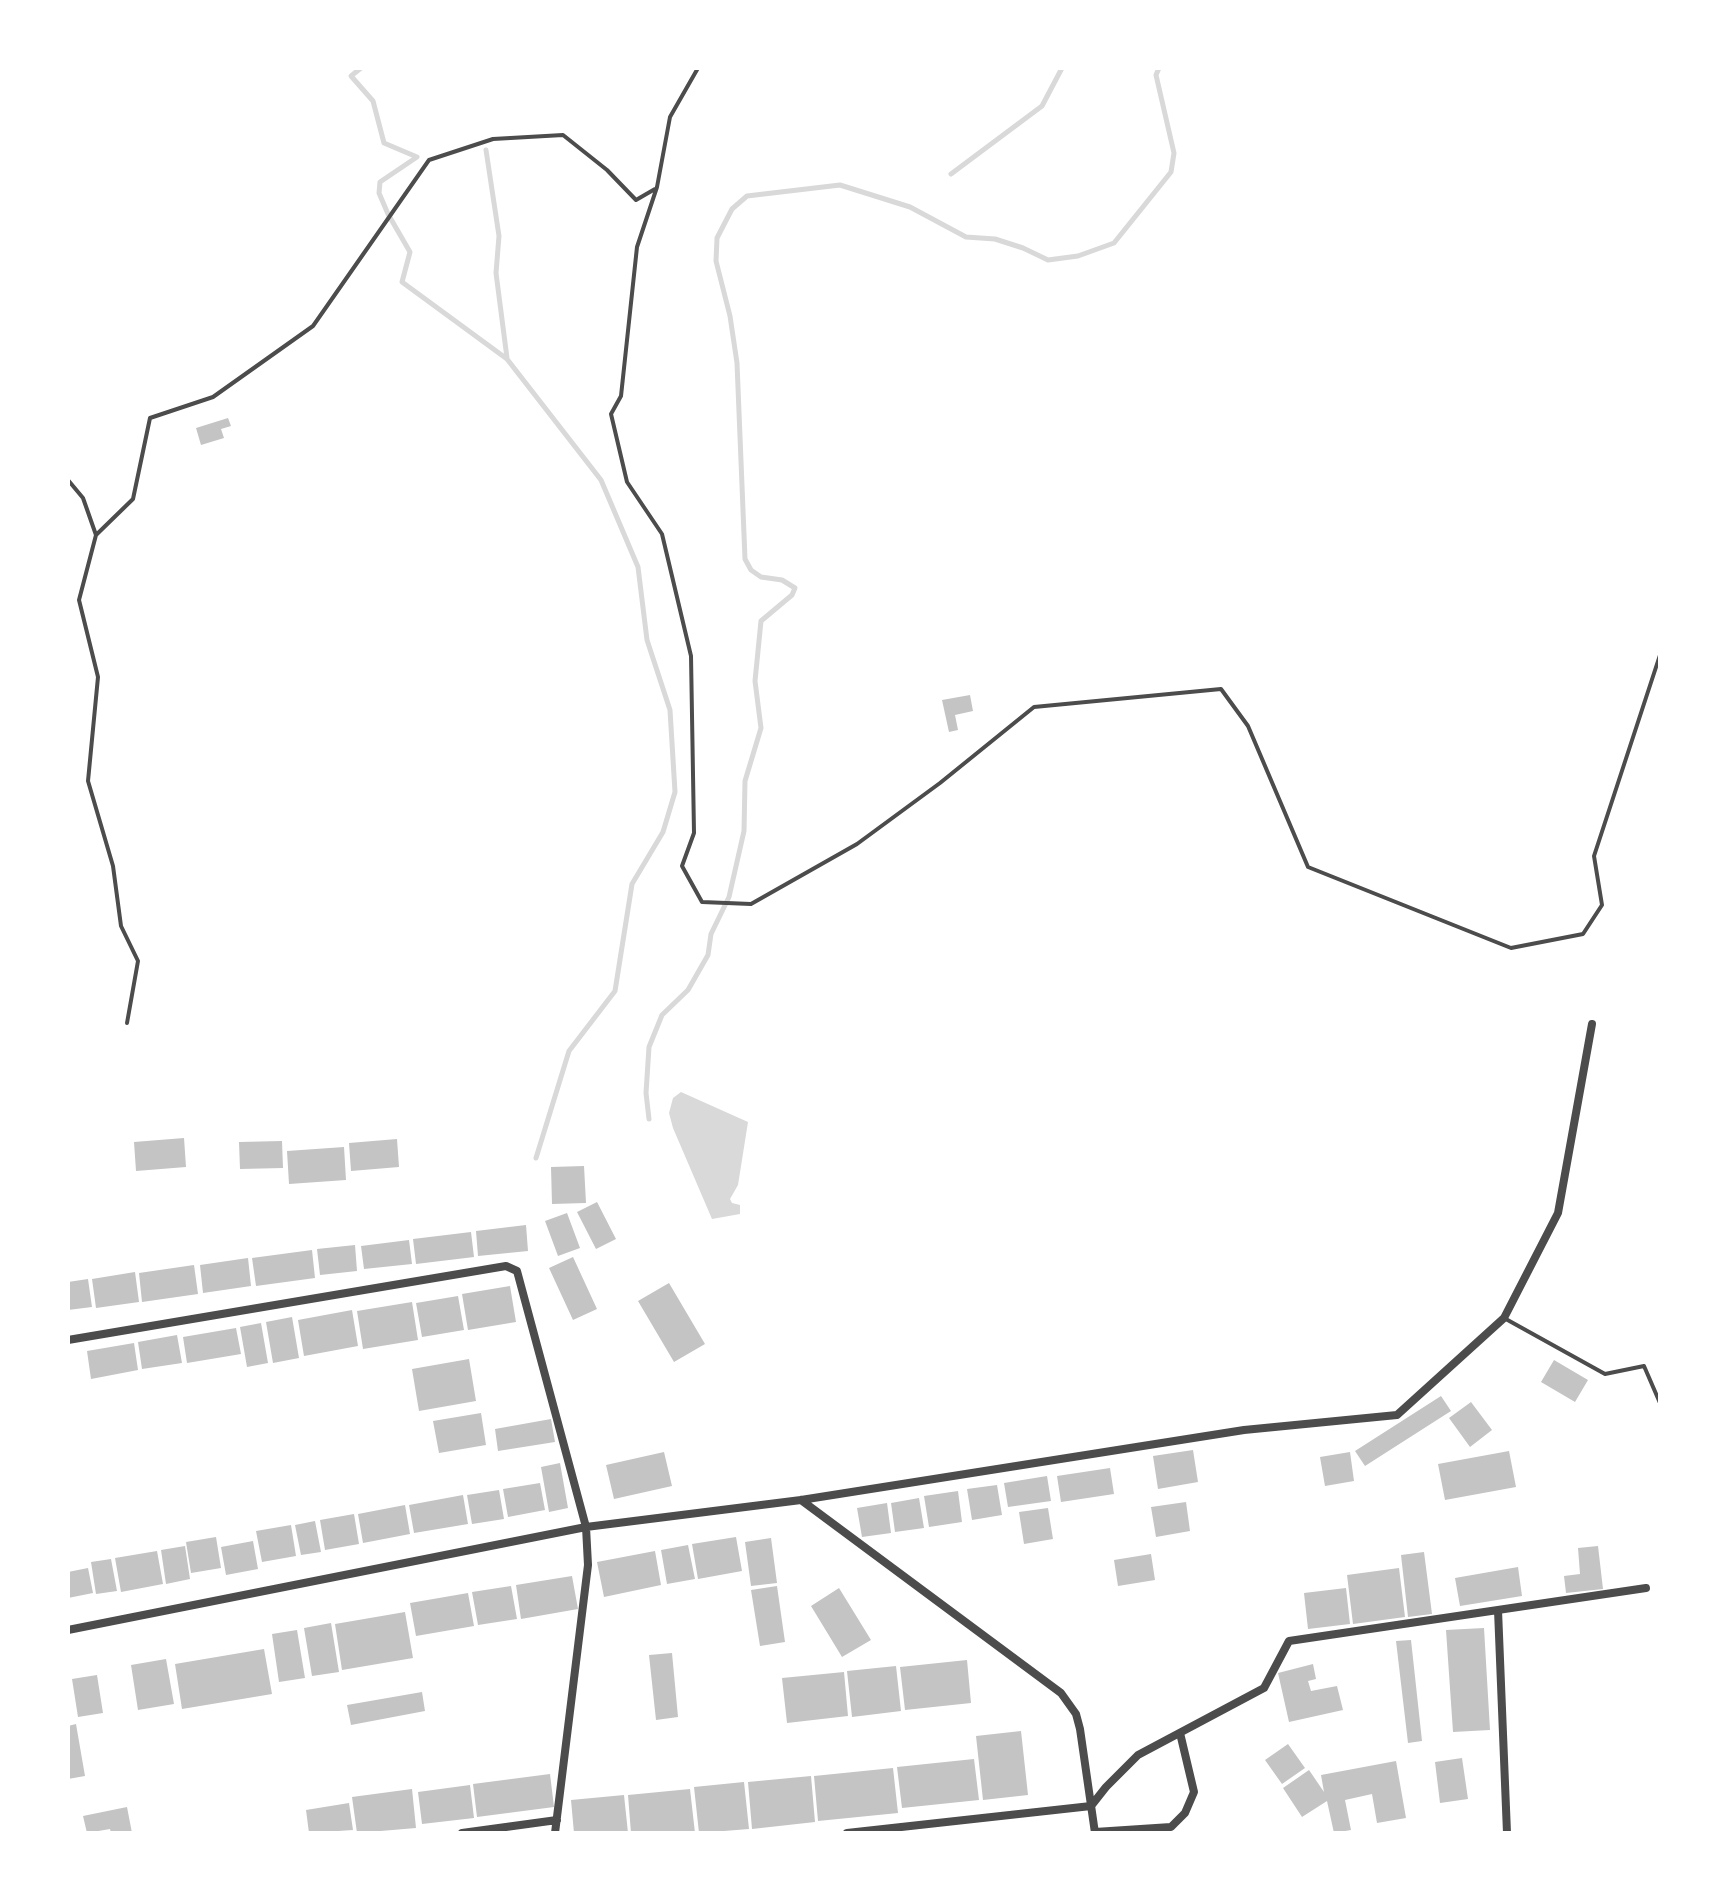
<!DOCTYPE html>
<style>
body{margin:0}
#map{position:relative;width:1728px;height:1901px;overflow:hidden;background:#fff;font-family:Commissioner,sans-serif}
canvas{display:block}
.frame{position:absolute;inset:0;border:70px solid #fff;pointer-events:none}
</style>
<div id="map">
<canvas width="1728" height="1901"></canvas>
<div class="frame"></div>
</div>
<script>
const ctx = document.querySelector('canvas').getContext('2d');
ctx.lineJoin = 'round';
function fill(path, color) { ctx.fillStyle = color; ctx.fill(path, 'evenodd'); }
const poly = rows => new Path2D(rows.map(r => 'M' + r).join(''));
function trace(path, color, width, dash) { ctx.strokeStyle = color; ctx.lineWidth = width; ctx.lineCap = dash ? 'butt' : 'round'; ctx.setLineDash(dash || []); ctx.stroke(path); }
fill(poly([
 [681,1092,748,1122,738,1185,730,1199,732,1203,740,1205,740,1214,712,1219,673,1128,669,1113,673,1098]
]), '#d9d9d9');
trace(poly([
 [361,68,351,76,373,101,384,143,417,157,380,182,379,193,388,214,410,252,402,282,507,359,601,480,638,567,647,640,670,710,675,792,663,832,632,884,615,991,569,1051,536,1158],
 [486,150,499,236,496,273,507,358],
 [951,174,1042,106,1062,68],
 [649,1119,646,1093,649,1047,662,1015,688,990,708,955,711,934,729,897,744,831,745,781,761,728,755,681,761,621,792,595,795,588,782,580,761,577,751,570,745,559,737,363,730,316,716,261,717,238,732,209,747,196,840,185,910,207,966,237,995,239,1023,248,1048,260,1078,256,1114,243,1171,172,1174,153,1156,75,1159,68]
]), '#d9d9d9', 5);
fill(poly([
 [228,418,231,426,221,429,224,438,201,445,196,428],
 [970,695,973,711,955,715,958,730,949,732,942,700],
 [184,1138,186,1167,136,1171,134,1142],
 [397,1139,399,1167,351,1171,349,1143],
 [282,1141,283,1168,240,1169,239,1142],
 [344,1147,346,1180,289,1184,287,1151],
 [584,1166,586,1203,552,1204,551,1167],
 [597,1202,616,1239,596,1249,577,1212],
 [567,1213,580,1248,558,1256,545,1221],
 [526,1225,528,1251,478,1256,476,1231],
 [471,1232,474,1257,416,1264,413,1239],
 [409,1240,412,1264,364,1269,361,1246],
 [355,1245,357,1271,320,1275,317,1249],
 [312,1250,315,1278,256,1286,252,1258],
 [573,1257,597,1309,573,1320,549,1268],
 [248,1258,251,1286,203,1293,200,1265],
 [194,1265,198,1294,142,1302,139,1273],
 [135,1272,139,1302,96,1308,92,1279],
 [88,1279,92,1307,68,1310,68,1282],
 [669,1283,705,1344,674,1362,638,1301],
 [510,1286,516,1322,468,1330,462,1294],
 [458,1296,464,1330,422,1337,416,1303],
 [412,1302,418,1340,363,1349,357,1311],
 [352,1310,358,1346,304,1356,298,1320],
 [292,1317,299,1358,273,1363,266,1322],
 [261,1323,268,1363,247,1367,240,1327],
 [236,1328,241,1354,187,1363,183,1337],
 [177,1335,182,1363,142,1369,138,1342],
 [134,1343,138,1370,91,1379,87,1351],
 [469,1359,476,1401,419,1411,412,1369],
 [1554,1360,1588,1380,1575,1402,1541,1382],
 [1441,1396,1451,1411,1365,1466,1355,1451],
 [1471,1402,1492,1430,1470,1447,1449,1418],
 [481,1413,486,1445,439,1453,433,1421],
 [551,1419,555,1442,498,1451,495,1429],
 [1193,1450,1198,1482,1158,1489,1153,1456],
 [1509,1451,1516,1487,1445,1500,1438,1464],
 [664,1452,672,1486,614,1499,606,1465],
 [1350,1452,1354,1481,1325,1486,1320,1457],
 [560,1463,568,1508,549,1512,541,1467],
 [1110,1468,1114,1494,1061,1502,1057,1476],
 [1047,1476,1051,1501,1008,1507,1004,1483],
 [540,1483,545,1510,508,1517,503,1489],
 [997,1485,1002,1515,972,1520,967,1489],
 [499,1490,504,1519,472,1524,467,1495],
 [958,1491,962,1522,929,1527,924,1496],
 [463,1495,468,1524,414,1533,409,1505],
 [919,1498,924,1528,895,1532,891,1503],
 [1186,1502,1190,1531,1156,1537,1151,1507],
 [887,1503,891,1533,862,1537,857,1508],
 [405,1505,410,1534,363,1543,358,1514],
 [1048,1508,1053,1539,1024,1544,1019,1512],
 [354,1514,359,1544,325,1550,320,1520],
 [315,1521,321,1552,301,1555,295,1525],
 [291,1525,296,1556,262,1562,256,1531],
 [216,1537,221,1568,191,1573,186,1542],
 [736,1537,742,1571,698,1579,692,1544],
 [771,1538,777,1583,751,1586,745,1542],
 [253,1541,258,1569,226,1575,221,1547],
 [688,1545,695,1579,667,1584,661,1550],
 [185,1546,190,1579,166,1584,161,1550],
 [1598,1546,1603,1589,1566,1593,1564,1576,1580,1574,1578,1548],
 [157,1551,163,1584,121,1592,115,1558],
 [655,1551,661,1585,604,1597,597,1562],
 [1424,1552,1432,1614,1408,1617,1401,1555],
 [1151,1554,1155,1580,1118,1586,1114,1560],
 [111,1559,117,1591,96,1594,91,1562],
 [1518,1567,1522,1596,1460,1606,1455,1578],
 [88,1568,93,1593,68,1598,68,1572],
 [1399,1568,1405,1617,1353,1624,1347,1575],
 [572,1576,578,1609,521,1619,516,1585],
 [511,1586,517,1619,478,1625,472,1592],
 [777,1586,785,1642,760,1646,751,1590],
 [839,1588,871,1640,842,1657,811,1606],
 [1346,1588,1350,1624,1308,1629,1304,1593],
 [468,1593,474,1626,416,1636,410,1603],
 [405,1612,413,1658,342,1670,335,1624],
 [331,1623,339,1672,312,1676,304,1628],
 [1484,1628,1490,1730,1453,1732,1446,1630],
 [297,1630,305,1678,279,1682,272,1634],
 [1411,1640,1422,1741,1408,1743,1396,1641],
 [264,1649,272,1694,182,1709,175,1664],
 [672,1653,678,1717,656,1720,649,1655],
 [166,1659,174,1704,138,1710,131,1665],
 [967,1660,971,1703,905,1710,900,1667],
 [1313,1664,1316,1679,1308,1681,1311,1691,1337,1686,1343,1710,1289,1722,1278,1673],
 [896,1666,901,1711,852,1717,847,1671],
 [844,1672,848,1716,787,1723,782,1678],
 [97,1675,103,1713,78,1717,72,1679],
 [422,1692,425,1711,351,1725,347,1705],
 [76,1724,85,1776,68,1779,68,1726],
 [1021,1731,1028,1795,983,1800,976,1736],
 [1288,1744,1305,1768,1282,1784,1265,1760],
 [1462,1758,1468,1799,1440,1803,1435,1762],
 [974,1759,979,1800,902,1808,897,1767],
 [1396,1761,1406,1818,1377,1823,1372,1794,1345,1800,1351,1830,1334,1833,1327,1801,1302,1817,1283,1788,1309,1770,1324,1792,1321,1775],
 [893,1768,898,1813,818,1821,814,1776],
 [550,1774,554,1807,477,1817,473,1784],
 [811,1776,815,1822,752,1829,748,1782],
 [744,1782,749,1829,699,1833,694,1787],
 [470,1785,474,1818,422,1824,418,1792],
 [412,1789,416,1828,357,1833,352,1797],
 [690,1789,695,1833,631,1833,628,1795],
 [624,1795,628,1833,574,1833,571,1800],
 [349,1803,353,1830,309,1833,306,1810],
 [127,1807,132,1833,111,1833,110,1829,87,1833,83,1816]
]), '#c4c4c4');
trace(poly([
 [698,68,670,117,657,187,637,247,621,396,611,414,627,482,662,534,691,656,694,833,682,866,702,902,751,904,857,844,940,783,1034,707,1221,689,1248,726,1308,867,1511,948,1583,934,1602,905,1594,856,1660,655],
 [68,480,83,498,96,535],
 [127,1023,138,961,121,926,113,866,88,781,98,677,79,600,96,535,133,499,150,418,213,397,313,326,429,160,493,139,563,135,607,170,636,200,655,189],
 [1504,1318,1605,1374,1644,1366,1660,1403]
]), '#4c4c4c', 4);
trace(poly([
 [68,1340,506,1266,517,1271,586,1527,588,1565,555,1833],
 [801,1500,1061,1693,1076,1714,1080,1729,1095,1833],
 [1498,1610,1507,1833],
 [68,1630,586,1527,801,1500,1244,1430,1397,1415,1504,1318,1558,1213,1592,1024],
 [1095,1832,1171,1827,1185,1813,1194,1792,1180,1733],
 [462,1833,557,1820],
 [847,1833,1091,1806,1106,1787,1138,1755,1264,1688,1289,1641,1646,1588]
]), '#4c4c4c', 8);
</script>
